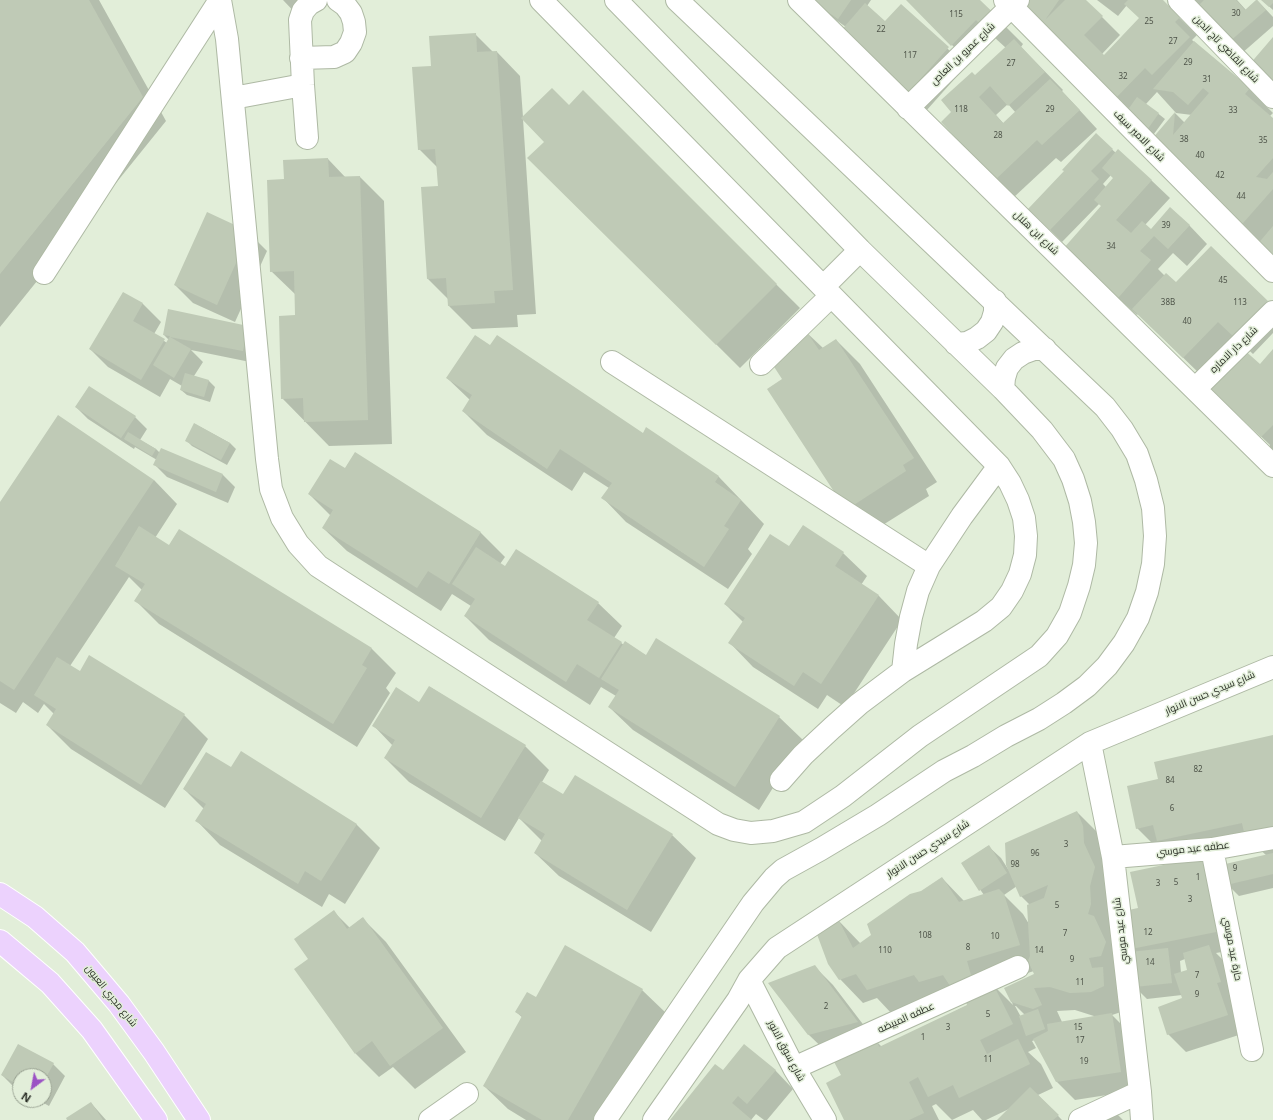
<!DOCTYPE html>
<meta charset="utf-8">
<style>
body{margin:0}
#map{position:relative;width:1273px;height:1120px;overflow:hidden;background:#e2eed9;font-family:"Noto Sans",sans-serif}
canvas{display:block}
.north{position:absolute;left:12px;top:1068px;width:40px;height:40px;box-sizing:border-box;background:#e2eed9;border:1px solid #98a191;border-radius:50%;rotate:212deg;font-size:11px;font-weight:700;line-height:16px;text-align:center;color:#292d25}
.north::after{content:'';display:block;margin:auto;width:14px;height:18px;background:#9b52c4;clip-path:polygon(50% 0,100% 100%,50% 72%,0 100%)}
</style>
<div id="map">
<canvas width="1273" height="1120"></canvas>
<div class="north">N</div>
</div>
<script>
const ctx = document.querySelector('canvas').getContext('2d');
ctx.lineJoin = 'round';
function fill(path, color) { ctx.fillStyle = color; ctx.fill(path, 'evenodd'); }
const poly = rows => new Path2D(rows.map(r => 'M' + r).join(''));
function trace(path, color, width, dash) { ctx.strokeStyle = color; ctx.lineWidth = width; ctx.lineCap = dash ? 'butt' : 'round'; ctx.setLineDash(dash || []); ctx.stroke(path); }
function drawText(font, color, halo, rows, align = 'center') {
  ctx.font = font + ' "Noto Sans",Cairo,sans-serif'; ctx.lineWidth = 3; ctx.setLineDash([]); ctx.textBaseline = 'middle'; ctx.strokeStyle = halo; ctx.fillStyle = color; for (const [text, x, y, turn = 0] of rows) {
    ctx.save(); ctx.translate(x, y); ctx.rotate((+turn || 0) * Math.PI / 180); ctx.textAlign = isNaN(turn) ? turn : align; if (halo) ctx.strokeText(text, 0, 0); ctx.fillText(text, 0, 0); ctx.restore();
  }
}
fill(poly([
 [0,0,99,0,166,121,0,327],
 [283,0,324,0,301,19],
 [814,0,871,0,867,6,885,22,901,5,966,66,926,111,846,27,826,13],
 [907,0,979,0,1023,44,1021,47,1063,90,1062,91,1097,129,1061,162,1056,158,1013,198,995,179,953,112,975,76,1006,48,995,38,970,63],
 [1008,104,1016,113,1004,124,996,115],
 [1026,0,1085,0,1120,35,1102,54,1104,56,1141,19,1127,5,1118,16,1097,0,1161,0,1197,35,1192,40,1249,89,1273,113,1269,117,1273,120,1273,273,1152,140,1175,113,1185,123,1192,115,1176,113,1157,92,1146,104,1165,119,1148,142],
 [1191,0,1237,0,1246,10,1257,0,1273,17,1273,26,1241,54],
 [1262,0,1273,0,1273,10],
 [475,34,493,52,497,52,520,76,523,117,569,106,583,92,800,308,740,368,529,158,545,142,523,119,536,314,517,315,518,327,472,329,449,306,448,299,428,279,439,187,438,168,419,149,432,67],
 [1096,135,1116,153,1151,180,1170,198,1145,225,1151,231,1189,225,1207,244,1187,266,1173,253,1158,269,1165,276,1176,283,1211,247,1273,307,1273,333,1253,354,1237,339,1202,376,1138,314,1137,315,1083,267,1102,206,1100,203,1062,242,1041,221,1065,171],
 [1111,175,1114,179,1106,187,1103,184],
 [328,159,346,178,360,177,384,201,392,444,329,446,282,398,296,316,296,295,271,271,285,180],
 [249,233,267,251,235,322,193,303,175,285],
 [123,293,143,304,161,322,154,334,167,343,169,340,164,335,248,326,255,363,191,350,203,362,194,376,209,381,215,387,210,402,187,395,181,390,182,386,170,379,160,397,108,367,90,349],
 [806,332,823,348,836,340,860,364,937,482,926,489,929,496,870,533,783,380],
 [1273,350,1273,451,1269,447,1270,445,1208,386,1260,365],
 [447,378,643,434,646,429,719,477,764,524,748,549,752,554,728,589,626,522,603,498,609,488,584,472,572,491,487,435,463,411,470,400],
 [76,407,135,417,147,429,140,440,156,449,160,453,223,475,235,487,228,503,167,477,155,465,157,460,135,447,134,449,88,419],
 [195,424,230,443,236,449,227,465,192,446,186,440],
 [355,453,481,533,505,557,500,564,505,567,598,603,622,626,614,638,624,645,779,717,803,740,759,810,633,730,609,707,616,696,601,687,590,705,489,640,465,616,471,606,452,594,441,611,347,551,323,528,331,516,309,494,345,469],
 [154,480,177,504,155,538,169,546,179,530,372,649,396,673,386,688,390,693,357,747,159,624,136,601,142,590,129,577,70,666,80,672,184,715,208,739,165,808,71,749,47,725,54,714,44,704,38,713,23,702,16,713,0,703,0,503],
 [789,548,843,553,867,576,861,585,879,596,902,620,845,707,827,695,818,709,753,667,730,643,743,622,725,604],
 [430,687,525,746,549,770,542,782,564,796,672,835,696,858,651,932,559,876,535,853,542,841,519,818,505,841,409,782,385,758,393,746,374,726,420,703],
 [1273,736,1273,888,1239,896,1225,882,1239,949,1216,953,1227,964,1245,1033,1186,1052,1168,1034,1183,999,1182,995,1147,999,1135,987,1137,953,1132,948,1139,909,1180,863,1161,852,1137,828,1159,780],
 [1258,848,1266,855,1225,878,1207,859],
 [1185,959,1189,970,1181,973,1180,961],
 [232,769,356,824,380,848,345,904,329,894,322,907,220,845,197,821,204,809,184,789],
 [1077,812,1101,836,1125,980,1116,981,1127,992,1127,1010,1112,1015,1130,1033,1139,1090,1075,1100,1057,1082,1035,1040,1032,1041,1036,1048,1028,1052,1041,1064,1053,1088,1038,1095,1062,1120,999,1120,1009,1109,986,1120,982,1120,973,1110,952,1120,936,1104,932,1106,939,1120,845,1120,842,1076,835,1060,809,1035,770,983,815,967,833,985,875,1040,882,1047,968,1005,963,999,892,1014,877,998,863,1003,840,979,838,920,861,944,872,936,922,892,942,878,964,901,984,895,962,864,988,846,1001,858,1008,869,1006,844],
 [1017,886,1021,896,1030,905,1029,924,1023,914,1004,895],
 [1034,971,1036,975,1006,988,1013,1005,992,984],
 [1015,1006,1016,1006,1025,1015,1021,1017],
 [1075,1010,1097,1017,1062,1022,1057,1011],
 [334,912,350,928,362,918,386,942,466,1052,415,1089,393,1067,379,1077,356,1054],
 [642,990,666,1013,605,1120,526,1120,508,1109,484,1086,523,1018,516,1012,536,998],
 [53,1064,65,1076,49,1106,38,1100,44,1100,44,1076,20,1076,20,1090,14,1087,2,1075],
 [775,1070,793,1089,767,1120,764,1120,756,1114,751,1120,671,1120,723,1072],
 [91,1103,106,1120,68,1120],
 [1116,1113,1123,1120,1107,1120,1108,1119]
]), '#0003');
fill(poly([
 [0,0,89,0,143,97,0,274],
 [813,0,851,0,838,19,812,1],
 [906,0,980,0,1006,25,994,38,976,20,951,46],
 [1025,0,1059,0,1045,20,1065,0,1086,0,1103,16,1084,35,1104,55,1139,18,1124,4,1128,0,1163,0,1180,17,1175,22,1190,37,1152,75,1145,68,1110,104,1020,7],
 [1204,0,1236,0,1245,10,1256,0,1257,0,1266,10,1229,42,1197,7],
 [1261,0,1273,0,1273,3,1269,7],
 [865,3,885,21,901,4,949,47,907,94,839,33],
 [476,33,477,52,497,51,513,290,494,291,495,303,448,306,446,278,427,279,421,187,438,186,435,149,418,150,412,67,431,66,429,36],
 [1273,37,1273,86,1249,65],
 [1014,39,1045,72,1008,106,990,86,979,97,1003,123,1050,79,1080,110,1042,145,1037,140,995,180,941,122,951,112,941,100,972,72,975,75],
 [1194,41,1250,88,1245,94,1273,118,1273,158,1256,177,1267,179,1273,172,1273,189,1236,231,1151,140,1175,112,1173,135,1209,93,1203,88,1188,105,1173,92,1153,89],
 [552,88,569,105,583,90,777,284,716,345,527,158,544,142,521,118],
 [1137,97,1159,113,1142,137,1120,121],
 [1096,133,1113,149,1091,171,1099,179,1050,230,1028,209,1064,171,1062,170],
 [1118,149,1152,180,1116,220,1131,233,1142,221,1151,229,1170,207,1190,225,1168,249,1154,236,1140,251,1151,260,1118,298,1063,249,1101,206,1094,200,1113,178,1102,168],
 [328,158,329,177,360,176,368,420,304,422,303,398,281,399,279,316,295,315,294,271,270,272,267,180,284,179,283,160],
 [207,212,250,232,217,305,174,285],
 [1273,226,1273,271,1251,252],
 [1211,246,1268,301,1234,337,1218,322,1183,358,1132,309,1166,273,1176,282],
 [123,292,143,303,133,321,165,339,141,380,89,349],
 [168,309,248,326,243,351,170,337,191,349,174,378,153,365,170,336,163,335],
 [806,331,819,350,836,339,914,458,903,465,906,471,846,510,767,389,782,379,767,356],
 [475,335,490,345,497,335,643,433,646,427,719,476,715,482,741,500,724,526,729,529,704,567,601,498,612,483,560,449,547,469,462,411,472,395,446,378],
 [1242,348,1260,364,1273,349,1273,425,1261,437,1207,386],
 [185,373,209,380,204,397,180,390],
 [89,386,136,416,121,438,75,407],
 [58,415,154,480,14,690,0,681,0,502],
 [194,423,230,443,221,460,185,441],
 [128,432,156,449,152,456,124,439],
 [161,448,223,474,216,492,153,465],
 [355,452,481,532,449,584,428,571,417,588,322,528,333,510,308,494,330,459,345,468],
 [803,525,844,552,835,566,879,595,821,684,803,672,794,686,728,643,745,618,724,604,770,534,789,546],
 [139,526,169,545,179,529,372,648,362,665,367,668,333,724,134,601,145,584,115,566],
 [476,547,505,566,516,549,599,602,587,620,622,642,599,678,577,664,566,682,464,616,475,599,452,584],
 [656,638,780,716,735,787,608,707,619,690,601,679,625,641,646,655],
 [89,655,185,714,141,785,46,725,56,709,34,695,57,657,80,671],
 [429,686,526,745,481,818,384,758,395,740,372,726,396,687,419,702],
 [1273,735,1273,830,1245,836,1242,823,1157,841,1153,825,1136,829,1127,786,1158,779,1154,762],
 [241,751,357,824,321,881,305,871,298,884,195,821,206,804,183,789,206,752,231,767],
 [575,775,673,834,627,910,534,853,545,834,518,818,541,781,563,794],
 [1077,811,1083,826,1084,843,1095,867,1090,886,1091,904,1088,914,1094,916,1106,942,1101,956,1089,958,1092,968,1103,967,1104,986,1091,992,1070,993,1050,987,1034,988,1042,1005,1033,1009,1011,1002,1004,988,1034,974,1028,961,1030,956,1027,905,1044,898,1048,885,1020,897,1006,865,1005,843],
 [989,845,1007,873,979,891,961,863],
 [1273,853,1273,874,1226,885,1221,865],
 [1206,856,1221,931,1131,949,1124,911,1138,908,1130,872],
 [942,877,959,902,999,889,1004,894,1020,945,967,961,972,979,954,992,943,975,919,982,914,975,867,990,856,974,839,980,828,964,815,929,838,919,853,948,871,935,867,924,910,894,921,891],
 [334,910,347,929,363,917,443,1028,390,1066,372,1041,355,1054,294,969,308,959,294,939],
 [565,945,643,989,568,1120,542,1120,483,1086,522,1016,515,1012,527,992,536,997],
 [1209,945,1221,982,1217,983,1228,1015,1167,1035,1158,1007,1182,998,1174,974,1187,970,1183,953],
 [1168,948,1172,983,1134,987,1130,952],
 [815,965,858,1022,808,1035,768,983],
 [993,984,1013,1024,980,1040,987,1054,1018,1039,1030,1064,959,1098,953,1085,928,1097,918,1077,909,1082,924,1113,909,1120,844,1120,826,1083,841,1075,833,1060,876,1039,879,1047,967,1005,965,997],
 [1038,1009,1045,1029,1026,1036,1019,1016],
 [1112,1013,1121,1072,1056,1082,1033,1039,1048,1031,1047,1024],
 [18,1044,54,1063,44,1081,44,1076,20,1076,20,1086,1,1075],
 [744,1044,776,1070,747,1104,738,1096,732,1103,752,1120,670,1120,715,1064,723,1070],
 [1030,1087,1059,1115,1053,1120,997,1120],
 [91,1102,103,1120,67,1120,66,1118]
]), '#bfcab6');
const minor = poly([
 [220,0,227,39,267,459,271,489,282,518,298,544,318,566,344,583,718,824,734,830,751,833,773,831,804,822,843,796,920,736,1039,656,1057,636,1070,613,1079,586,1084,565,1086,543,1084,522,1080,501,1073,479,1064,459,1042,430,1003,389,860,250,616,0],
 [541,0,999,466,1010,483,1018,500,1024,518,1026,536,1025,555,1020,574,1012,591,1001,607,984,621,903,671,859,704,832,728,803,755,781,780],
 [799,0,1273,466],
 [1005,0,1273,271],
 [1179,0,1273,97],
 [301,58,334,57,345,52,351,43,355,32,354,22,351,13,345,5,338,0],
 [233,98,303,85],
 [908,108,1018,0],
 [307,138,303,85,300,20,303,11,309,4,316,0],
 [44,273,220,0],
 [823,287,860,250],
 [956,344,967,343,977,338,986,331,992,322,995,312,995,301],
 [612,362,929,566],
 [761,364,831,296],
 [1003,389,1004,378,1007,368,1014,359,1023,353,1034,349,1045,349],
 [1195,389,1273,312],
 [903,671,906,644,911,617,918,591,929,566,962,516,999,466],
 [1090,743,1113,857,1140,1092,1142,1120],
 [1212,849,1252,1050],
 [1113,857,1212,849,1273,838],
 [749,980,794,1068,825,1120],
 [794,1068,1018,967],
 [430,1120,467,1094],
 [605,1120,753,903,774,878,783,870,821,849,878,815,944,771,973,756,1006,736,1039,719,1064,703,1087,686,1107,666,1124,643,1138,618,1147,592,1153,564,1155,536,1153,508,1146,480,1137,454,1122,429,1105,407,677,0],
 [654,1120,738,1000,749,980,777,948,1090,743,1273,667],
 [1080,1120,1140,1092]
]);
const major = poly([
 [0,894,35,917,75,952,119,1004,154,1052,199,1120],
 [0,941,50,983,92,1030,156,1120]
]);
trace(minor, '#aeb9a4', 24);
trace(major, '#fff', 24);
trace(minor, '#fff', 22);
trace(major, '#ecd2fd', 22);
drawText('8px', '#4e5449', null, [
 ["30",1236,14],
 ["115",956,15],
 ["25",1149,22],
 ["22",881,30],
 ["27",1173,42],
 ["117",910,56],
 ["29",1188,63],
 ["27",1011,64],
 ["32",1123,77],
 ["31",1207,80],
 ["118",961,110],
 ["29",1050,110],
 ["33",1233,111],
 ["28",998,136],
 ["38",1184,140],
 ["35",1263,141],
 ["40",1200,156],
 ["42",1220,176],
 ["44",1241,197],
 ["39",1166,226],
 ["34",1111,247],
 ["45",1223,281],
 ["38B",1168,303],
 ["113",1240,303],
 ["40",1187,322],
 ["82",1198,770],
 ["84",1170,781],
 ["6",1172,809],
 ["3",1066,845],
 ["96",1035,854],
 ["98",1015,865],
 ["9",1235,869],
 ["1",1198,878],
 ["5",1176,883],
 ["3",1158,884],
 ["3",1190,900],
 ["5",1057,906],
 ["12",1148,933],
 ["7",1065,934],
 ["108",925,936],
 ["10",995,937],
 ["8",968,948],
 ["110",885,951],
 ["14",1039,951],
 ["9",1072,960],
 ["14",1150,963],
 ["7",1197,976],
 ["11",1080,983],
 ["9",1197,995],
 ["2",826,1007],
 ["5",988,1015],
 ["3",948,1028],
 ["15",1078,1028],
 ["1",923,1038],
 ["17",1080,1041],
 ["11",988,1060],
 ["19",1084,1062]
]);
drawText('10px', '#292d25', '#e2eed9', [
 ["شارع القاضي تاج الدين",1226,49,46],
 ["شارع عمرو بن العاص",963,54,-44],
 ["شارع الامير سيف",1139,136,45],
 ["شارع ابن هلال",1036,233,44],
 ["شارع دار الاماره",1234,350,-44],
 ["شارع سيدي حسن الانوار",1210,693,-23],
 ["شارع سيدي حسن الانوار",928,849,-33],
 ["عطفه عيد موسي",1193,849,-6],
 ["شارع عيد موسي",1121,931,-97],
 ["حارة عيد موسي",1232,949,79],
 ["شارع مجري العيون",111,996,51],
 ["عطفه المبيضه",906,1018,-24],
 ["شارع سوق الانور",786,1051,62]
]);
</script>
